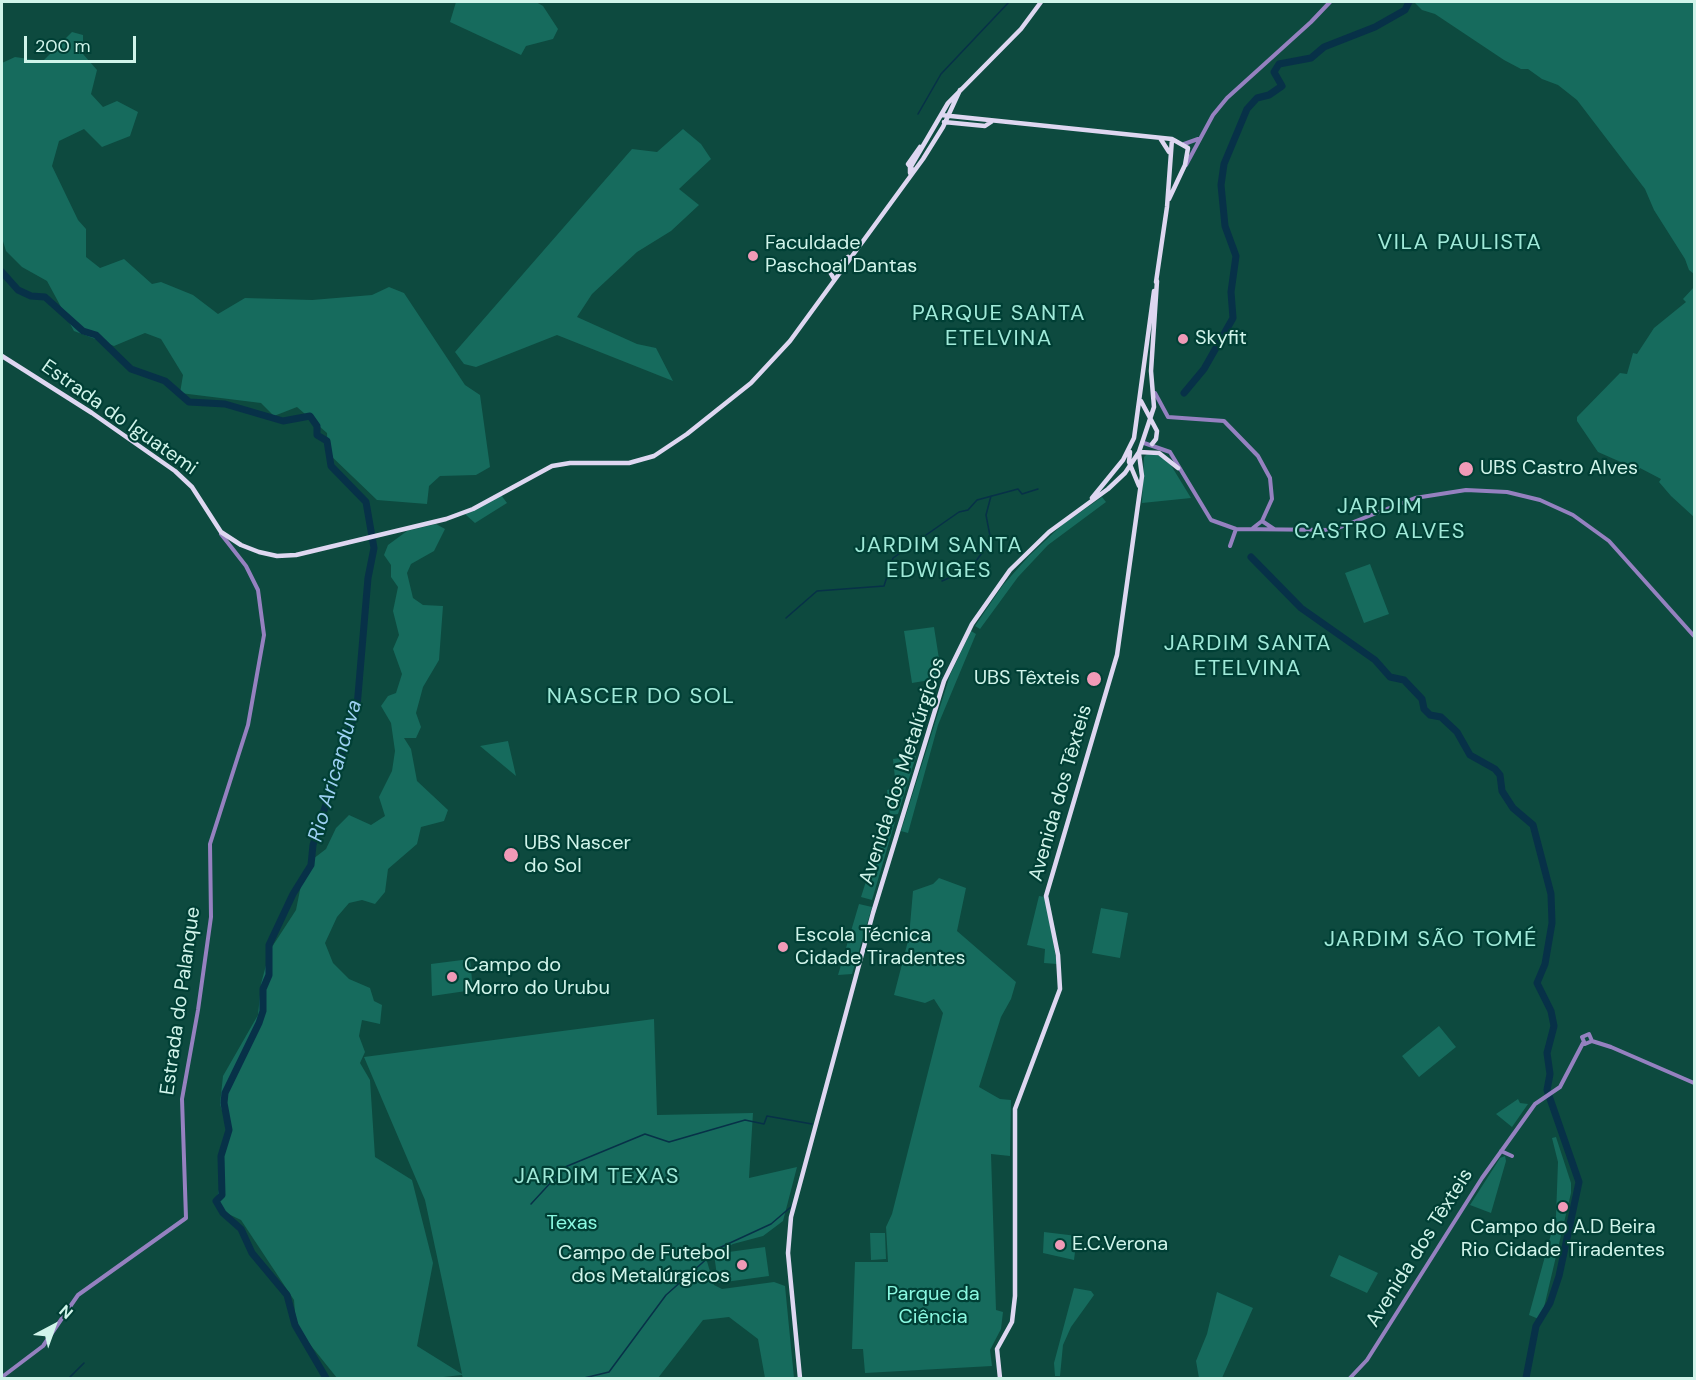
<!DOCTYPE html>
<meta charset="utf-8">
<style>
body{margin:0}
#map{position:relative;width:1696px;height:1380px;overflow:hidden;background:#0d4a3f;font-family:"DM Sans",sans-serif}
canvas{display:block}
.frame{position:absolute;inset:0;border:3px solid #d0f4ea;pointer-events:none}
.north{position:absolute;left:24px;top:1296px;width:60px;height:60px;-webkit-text-stroke:4px #003f35;paint-order:stroke;rotate:41deg;font-size:16px;font-weight:700;line-height:24px;text-align:center;color:#d0f4ea}
.north::after{content:'';display:block;margin:auto;width:21px;height:27px;background:#d0f4ea;clip-path:polygon(50% 0,100% 100%,50% 72%,0 100%)}
.scale{position:absolute;left:24px;top:36px;width:112px;height:27px;box-sizing:border-box;border:3px solid #d0f4ea;border-top:0;padding-left:8px;font-size:18px;line-height:21px;white-space:nowrap;color:#d0f4ea;-webkit-text-stroke:4px #003f35;paint-order:stroke}
</style>
<div id="map">
<canvas width="1696" height="1380"></canvas>
<div class="frame"></div>
<div class="north">N</div>
<div class="scale">200 m</div>
</div>
<script>
const ctx = document.querySelector('canvas').getContext('2d');
ctx.lineJoin = 'round';
function fill(path, color) { ctx.fillStyle = color; ctx.fill(path, 'evenodd'); }
const poly = rows => new Path2D(rows.map(r => 'M' + r).join(''));
function trace(path, color, width, dash) { ctx.strokeStyle = color; ctx.lineWidth = width; ctx.lineCap = dash ? 'butt' : 'round'; ctx.setLineDash(dash || []); ctx.stroke(path); }
function drawText(font, color, halo, rows, align = 'center') {
  ctx.font = font + ' "DM Sans",sans-serif'; ctx.lineWidth = 4.5; ctx.setLineDash([]); ctx.textBaseline = 'middle'; ctx.strokeStyle = halo; ctx.fillStyle = color; for (const [text, x, y, turn = 0] of rows) {
    ctx.save(); ctx.translate(x, y); ctx.rotate((+turn || 0) * Math.PI / 180); ctx.textAlign = isNaN(turn) ? turn : align; if (halo) ctx.strokeText(text, 0, 0); ctx.fillText(text, 0, 0); ctx.restore();
  }
}
fill(poly([
 [456,2,536,2,543,6,558,29,553,39,526,46,521,55,450,22],
 [1414,2,1694,2,1694,274,1689,270,1685,259,1654,210,1645,189,1577,100,1558,85,1542,79,1528,69,1521,69,1504,60,1435,14,1422,10],
 [72,32,83,35,83,54,97,70,91,94,103,107,117,101,138,112,130,136,102,147,84,129,59,141,52,166,78,220,86,229,86,257,100,268,124,259,152,284,161,282,193,295,218,314,245,298,312,300,372,295,389,287,404,293,465,385,480,395,490,467,476,475,440,476,429,486,427,504,377,500,328,453,327,433,297,407,274,416,261,403,180,393,183,375,161,339,145,333,114,346,74,331,47,281,22,267,6,251,2,238,2,63,15,57,43,61],
 [683,129,701,144,711,159,679,189,699,205,671,231,637,252,592,294,577,317,637,344,656,348,673,381,557,335,476,367,464,364,455,352,632,149,657,152],
 [1694,287,1694,517,1671,496,1659,482,1661,479,1640,468,1639,470,1598,452,1577,421,1577,417,1620,373,1627,374,1633,353,1637,354,1654,328,1686,302,1683,299],
 [1148,453,1157,454,1169,462,1191,498,1142,503,1144,457],
 [501,495,507,503,475,523,465,514],
 [1102,497,1106,502,1048,545,1018,577,980,629,975,626,1003,585,1029,556,1062,525],
 [436,524,445,529,434,551,411,564,407,573,413,598,423,605,443,606,439,660,423,687,416,713,421,727,416,738,404,738,411,749,417,781,448,810,444,821,421,827,417,844,388,869,385,892,375,904,362,900,349,903,337,917,325,943,333,963,349,979,370,988,374,1001,382,1005,380,1024,362,1020,359,1036,365,1052,360,1063,370,1080,375,1157,412,1180,433,1263,417,1346,462,1374,425,1200,364,1057,654,1019,657,1115,753,1113,749,1178,797,1167,783,1221,763,1236,733,1244,706,1258,714,1285,722,1289,774,1282,785,1286,794,1378,765,1378,758,1339,729,1317,703,1320,658,1378,463,1378,462,1375,434,1378,337,1378,296,1327,294,1300,241,1220,220,1210,216,1201,222,1178,218,1161,227,1126,220,1104,223,1076,258,1015,261,984,270,950,296,910,301,885,313,859,326,849,336,828,349,815,371,825,385,816,379,797,392,771,395,751,391,723,381,706,388,696,396,693,402,674,393,649,399,635,393,611,398,587,391,577,391,565,384,555,388,545,407,531],
 [1370,564,1389,614,1364,623,1345,573],
 [934,627,942,678,912,683,904,631],
 [971,631,976,634,938,725,908,833,901,831,950,675],
 [508,741,516,776,480,746],
 [916,756,898,814,890,815,887,790,896,788,893,759],
 [885,822,895,822,872,900,861,897],
 [939,878,966,888,957,931,1016,982,1011,999,1001,1017,979,1087,1000,1099,1011,1100,1010,1156,991,1154,996,1310,1003,1312,1001,1329,990,1350,992,1366,865,1373,863,1349,852,1349,855,1262,888,1262,886,1227,892,1214,943,1013,934,999,925,1003,894,995,909,937,913,891,933,884],
 [1039,896,1045,897,1057,964,1044,963,1045,949,1027,945],
 [859,904,872,907,852,974,838,975],
 [1101,908,1128,913,1120,958,1092,953],
 [470,959,473,990,432,996,431,964],
 [1439,1026,1456,1047,1419,1077,1402,1056],
 [1518,1099,1520,1103,1528,1104,1512,1127,1496,1114],
 [1556,1137,1571,1183,1571,1193,1541,1320,1529,1315,1556,1216,1558,1162,1552,1138],
 [1505,1156,1506,1161,1491,1213,1470,1205,1500,1158],
 [1044,1232,1077,1236,1074,1260,1043,1253],
 [870,1233,885,1233,886,1259,871,1260],
 [765,1247,769,1276,718,1283,714,1254],
 [1339,1255,1378,1273,1367,1293,1330,1276],
 [1074,1288,1091,1291,1094,1295,1071,1327,1063,1345,1060,1376,1055,1376,1054,1363],
 [1217,1292,1253,1308,1222,1378,1199,1378,1196,1361,1207,1334]
]), '#166b5d');
trace(poly([
 [918,114,941,74,1009,2],
 [942,581,971,568,984,550,990,536,986,515,991,496],
 [786,618,817,591,884,586,893,558,959,512,968,510,977,500,1018,489,1022,494,1038,489],
 [531,1204,565,1167,645,1134,669,1142,745,1120,764,1124,767,1116,812,1124],
 [69,1378,84,1363],
 [584,1378,609,1372,666,1295,719,1248,771,1224,792,1206]
]), '#073148', 1.5);
trace(poly([
 [2,272,18,290,31,296,45,297,83,331,96,335,131,369,165,381,189,402,225,404,283,421,310,416,317,426,317,435,327,441,331,466,366,502,374,548,368,578,357,707,313,845,311,865,293,894,269,945,269,975,263,989,263,1011,259,1023,225,1093,224,1103,229,1130,221,1156,222,1195,216,1201,223,1213,241,1229,252,1253,287,1295,295,1325,326,1378],
 [1184,393,1204,369,1233,318,1231,292,1236,256,1225,226,1221,185,1224,164,1247,109,1257,98,1269,95,1282,86,1274,72,1279,64,1311,58,1324,47,1375,27,1405,10,1409,2],
 [1251,557,1301,608,1375,660,1390,677,1404,680,1422,699,1424,709,1430,715,1441,717,1457,732,1470,755,1495,769,1500,775,1502,791,1513,808,1533,825,1551,894,1552,923,1545,964,1537,983,1551,1011,1554,1026,1547,1053,1550,1074,1547,1090,1579,1182,1559,1276,1550,1303,1536,1326,1526,1378]
]), '#073148', 7);
trace(poly([
 [1184,144,1198,139],
 [1186,165,1213,115,1227,98,1311,22,1330,2],
 [1155,393,1168,417,1224,421,1258,456,1270,478,1272,499,1262,521,1253,528],
 [1144,443,1170,452,1211,520,1236,529,1333,530,1415,498,1466,490,1507,492,1540,500,1573,515,1609,541,1694,636],
 [1262,521,1274,529],
 [1230,546,1236,529],
 [1592,1041,1589,1034,1582,1037,1585,1044,1592,1041,1611,1047,1694,1083],
 [1501,1151,1512,1156],
 [2,1377,43,1346,78,1295,186,1218,182,1099,198,1010,211,917,210,844,248,725,264,635,258,590,246,566,221,534],
 [1350,1378,1367,1360,1482,1178,1535,1104,1560,1087,1583,1043]
]), '#9581c0', 4);
trace(poly([
 [941,115,1172,139,1188,148,1185,165,1169,199],
 [944,122,985,126,991,122],
 [1160,138,1169,152],
 [912,169,908,164,920,147],
 [910,173,910,168,948,103,1021,29,1041,2],
 [834,279,830,272,848,257],
 [1156,282,1167,207,1172,139],
 [2,356,92,413,175,471,192,487,221,532,241,545,259,552,277,556,296,555,446,519,473,509,552,466,570,463,629,463,654,456,687,434,751,383,790,341,923,159,943,127,960,90],
 [1141,401,1157,431,1156,439,1152,444],
 [1130,452,1129,462,1139,486],
 [1139,452,1159,453,1178,468],
 [1092,498,1123,460,1134,438,1154,291],
 [800,1378,788,1253,791,1217,873,913,944,681,972,624,1010,570,1049,532,1108,489,1125,473,1139,452,1154,407,1151,371,1157,281],
 [1000,1378,997,1349,1012,1322,1015,1296,1015,1109,1060,989,1058,955,1046,896,1117,655,1142,476,1139,454]
]), '#ded7f1', 4.5);
for (const [x, y, r, color] of [
 [753,256,6,"#f09ab7"],
 [1183,339,6,"#f09ab7"],
 [1466,469,8,"#f09ab7"],
 [1094,679,8,"#f09ab7"],
 [511,855,8,"#f09ab7"],
 [783,947,6,"#f09ab7"],
 [452,977,6,"#f09ab7"],
 [1563,1207,6,"#f09ab7"],
 [1060,1245,6,"#f09ab7"],
 [742,1265,6,"#f09ab7"]
]) { const dot = new Path2D(); dot.arc(x, y, r, 0, 2 * Math.PI); ctx.fillStyle = color; ctx.fill(dot); trace(dot, '#003f35', 2); }
drawText('20px', '#d0f4ea', '#003f35', [
 ["Faculdade",765,244],
 ["Paschoal Dantas",765,267],
 ["Skyfit",1195,339],
 ["UBS Castro Alves",1480,469],
 ["UBS Têxteis",1080,679,"right"],
 ["UBS Nascer",524,844],
 ["do Sol",524,867],
 ["Escola Técnica",795,936],
 ["Cidade Tiradentes",795,959],
 ["Campo do",464,966],
 ["Morro do Urubu",464,989],
 ["Campo do A.D Beira",1563,1228,"center"],
 ["Rio Cidade Tiradentes",1563,1251,"center"],
 ["E.C.Verona",1072,1245],
 ["Campo de Futebol",730,1254,"right"],
 ["dos Metalúrgicos",730,1277,"right"]
], 'left');
drawText('20px', '#d0f4ea', '#003f35', [
 ["Estrada do Iguatemi",119,418,35],
 ["Avenida dos Metalúrgicos",903,771,-72],
 ["Avenida dos Têxteis",1061,793,-74],
 ["Estrada do Palanque",181,1001,-82],
 ["Avenida dos Têxteis",1420,1248,-58]
]);
drawText('20px', '#8af9e1', '#003f35', [
 ["Texas",572,1224],
 ["Parque da",933,1295],
 ["Ciência",933,1318]
]);
drawText('italic 21px', '#9cd0f2', '#003f35', [
 ["Rio Aricanduva",336,771,-74]
]);
ctx.letterSpacing = '1.5px';
drawText('22px', '#a0ead9', '#003f35', [
 ["VILA PAULISTA",1460,243],
 ["PARQUE SANTA",999,314],
 ["ETELVINA",999,339],
 ["JARDIM",1380,507],
 ["CASTRO ALVES",1380,532],
 ["JARDIM SANTA",939,546],
 ["EDWIGES",939,571],
 ["JARDIM SANTA",1248,644],
 ["ETELVINA",1248,669],
 ["NASCER DO SOL",641,697],
 ["JARDIM SÃO TOMÉ",1431,940],
 ["JARDIM TEXAS",597,1177]
]);
ctx.letterSpacing = '0px';
</script>
